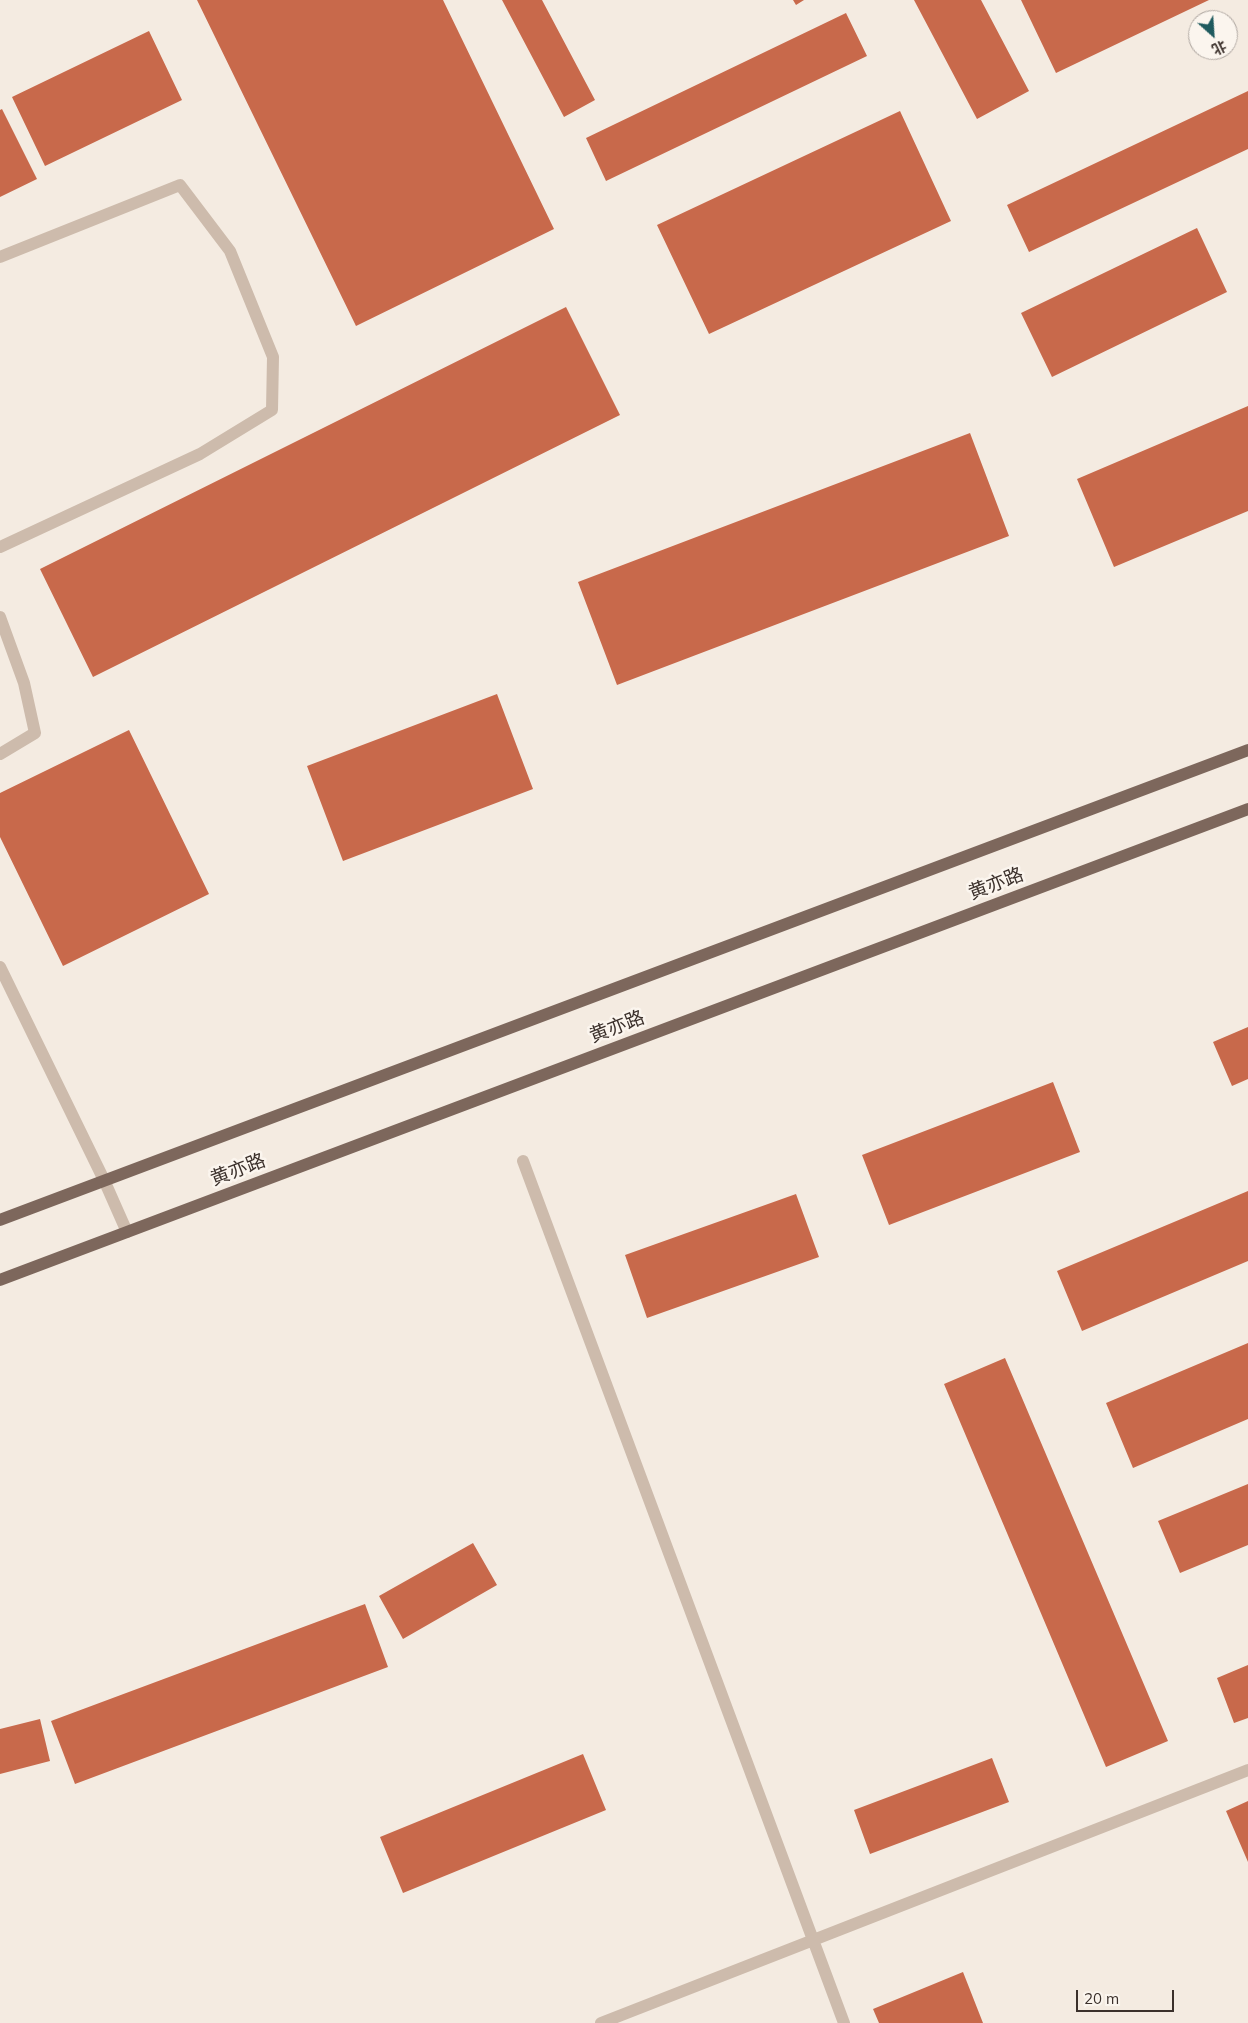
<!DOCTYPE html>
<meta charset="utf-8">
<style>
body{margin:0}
#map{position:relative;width:1248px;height:2023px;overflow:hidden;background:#f4ebe1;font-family:Mulish,"Noto Sans SC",sans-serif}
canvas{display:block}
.north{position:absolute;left:1188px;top:10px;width:50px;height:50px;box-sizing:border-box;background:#fbf5ee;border:1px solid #aea6a0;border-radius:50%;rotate:154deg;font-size:14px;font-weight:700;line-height:20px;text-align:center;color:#3b302b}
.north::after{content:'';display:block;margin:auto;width:18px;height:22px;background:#1f5a5e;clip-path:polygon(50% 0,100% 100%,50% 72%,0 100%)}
.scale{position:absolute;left:1076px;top:1990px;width:98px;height:22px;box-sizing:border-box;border:2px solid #3b302b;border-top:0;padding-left:6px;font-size:15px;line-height:18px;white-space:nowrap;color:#3b302b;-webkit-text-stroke:4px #fbf5ee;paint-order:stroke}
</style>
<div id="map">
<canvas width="1248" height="2023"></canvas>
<div class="north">北</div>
<div class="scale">20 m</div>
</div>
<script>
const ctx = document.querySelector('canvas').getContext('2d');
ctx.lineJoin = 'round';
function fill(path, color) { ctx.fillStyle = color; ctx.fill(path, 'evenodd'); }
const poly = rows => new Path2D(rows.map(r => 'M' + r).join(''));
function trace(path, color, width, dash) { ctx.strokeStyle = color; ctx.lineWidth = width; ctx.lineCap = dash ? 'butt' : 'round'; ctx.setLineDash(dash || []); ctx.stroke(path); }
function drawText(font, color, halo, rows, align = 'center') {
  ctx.font = font + ' Mulish,"Noto Sans SC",sans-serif'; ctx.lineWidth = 5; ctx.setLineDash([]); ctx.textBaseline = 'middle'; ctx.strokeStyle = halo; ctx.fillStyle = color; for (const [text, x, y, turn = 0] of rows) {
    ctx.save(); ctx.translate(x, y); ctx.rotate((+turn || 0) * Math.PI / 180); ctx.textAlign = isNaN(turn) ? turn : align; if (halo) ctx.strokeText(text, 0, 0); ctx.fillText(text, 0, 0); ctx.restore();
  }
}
fill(poly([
 [197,0,443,0,554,229,356,326],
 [502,0,542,0,595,100,564,117],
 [793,0,804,0,796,5],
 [914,0,981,0,1029,91,977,119],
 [1021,0,1209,0,1056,73],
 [846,13,867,56,606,181,586,138],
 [149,31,182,100,45,166,12,97],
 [1248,91,1248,149,1029,252,1007,205],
 [2,109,37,179,0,197,0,110],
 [900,111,951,221,709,334,657,225],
 [1197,228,1227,292,1052,377,1021,313],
 [566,307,620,415,93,677,40,569],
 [1248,406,1248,511,1114,567,1077,479],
 [970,433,1009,536,617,685,578,582],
 [497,694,533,789,343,861,307,766],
 [129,730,209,894,63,966,0,837,0,793],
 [1248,1027,1248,1079,1232,1086,1213,1042],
 [1053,1082,1080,1152,889,1225,862,1155],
 [1248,1191,1248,1261,1082,1331,1057,1271],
 [796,1194,819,1257,647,1318,625,1255],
 [1248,1343,1248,1419,1133,1468,1106,1403],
 [1005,1358,1168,1741,1106,1767,944,1384],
 [1248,1484,1248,1545,1180,1573,1158,1521],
 [473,1543,497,1585,403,1639,379,1596],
 [365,1604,388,1667,75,1784,51,1721],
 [1248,1665,1248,1718,1234,1723,1217,1678],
 [40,1719,50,1761,0,1774,0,1729],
 [583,1754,606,1810,403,1893,380,1837],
 [992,1758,1009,1802,870,1854,854,1810],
 [1248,1801,1248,1862,1226,1811],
 [963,1972,983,2023,879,2023,873,2009]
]), '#c8694b');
trace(poly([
 [0,257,180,185,230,251,273,357,272,410,200,454,0,547],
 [0,617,24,683,35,733,0,754],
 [0,967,104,1180,127,1232],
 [523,1161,844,2023],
 [601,2023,1248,1770]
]), '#cdbbac', 12);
trace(poly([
 [0,1220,1248,750],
 [0,1280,1248,809]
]), '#7d675c', 12);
drawText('19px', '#3b302b', '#fbf5ee', [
 ["黄亦路",996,884,-21],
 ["黄亦路",617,1027,-21],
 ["黄亦路",238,1170,-21]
]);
</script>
